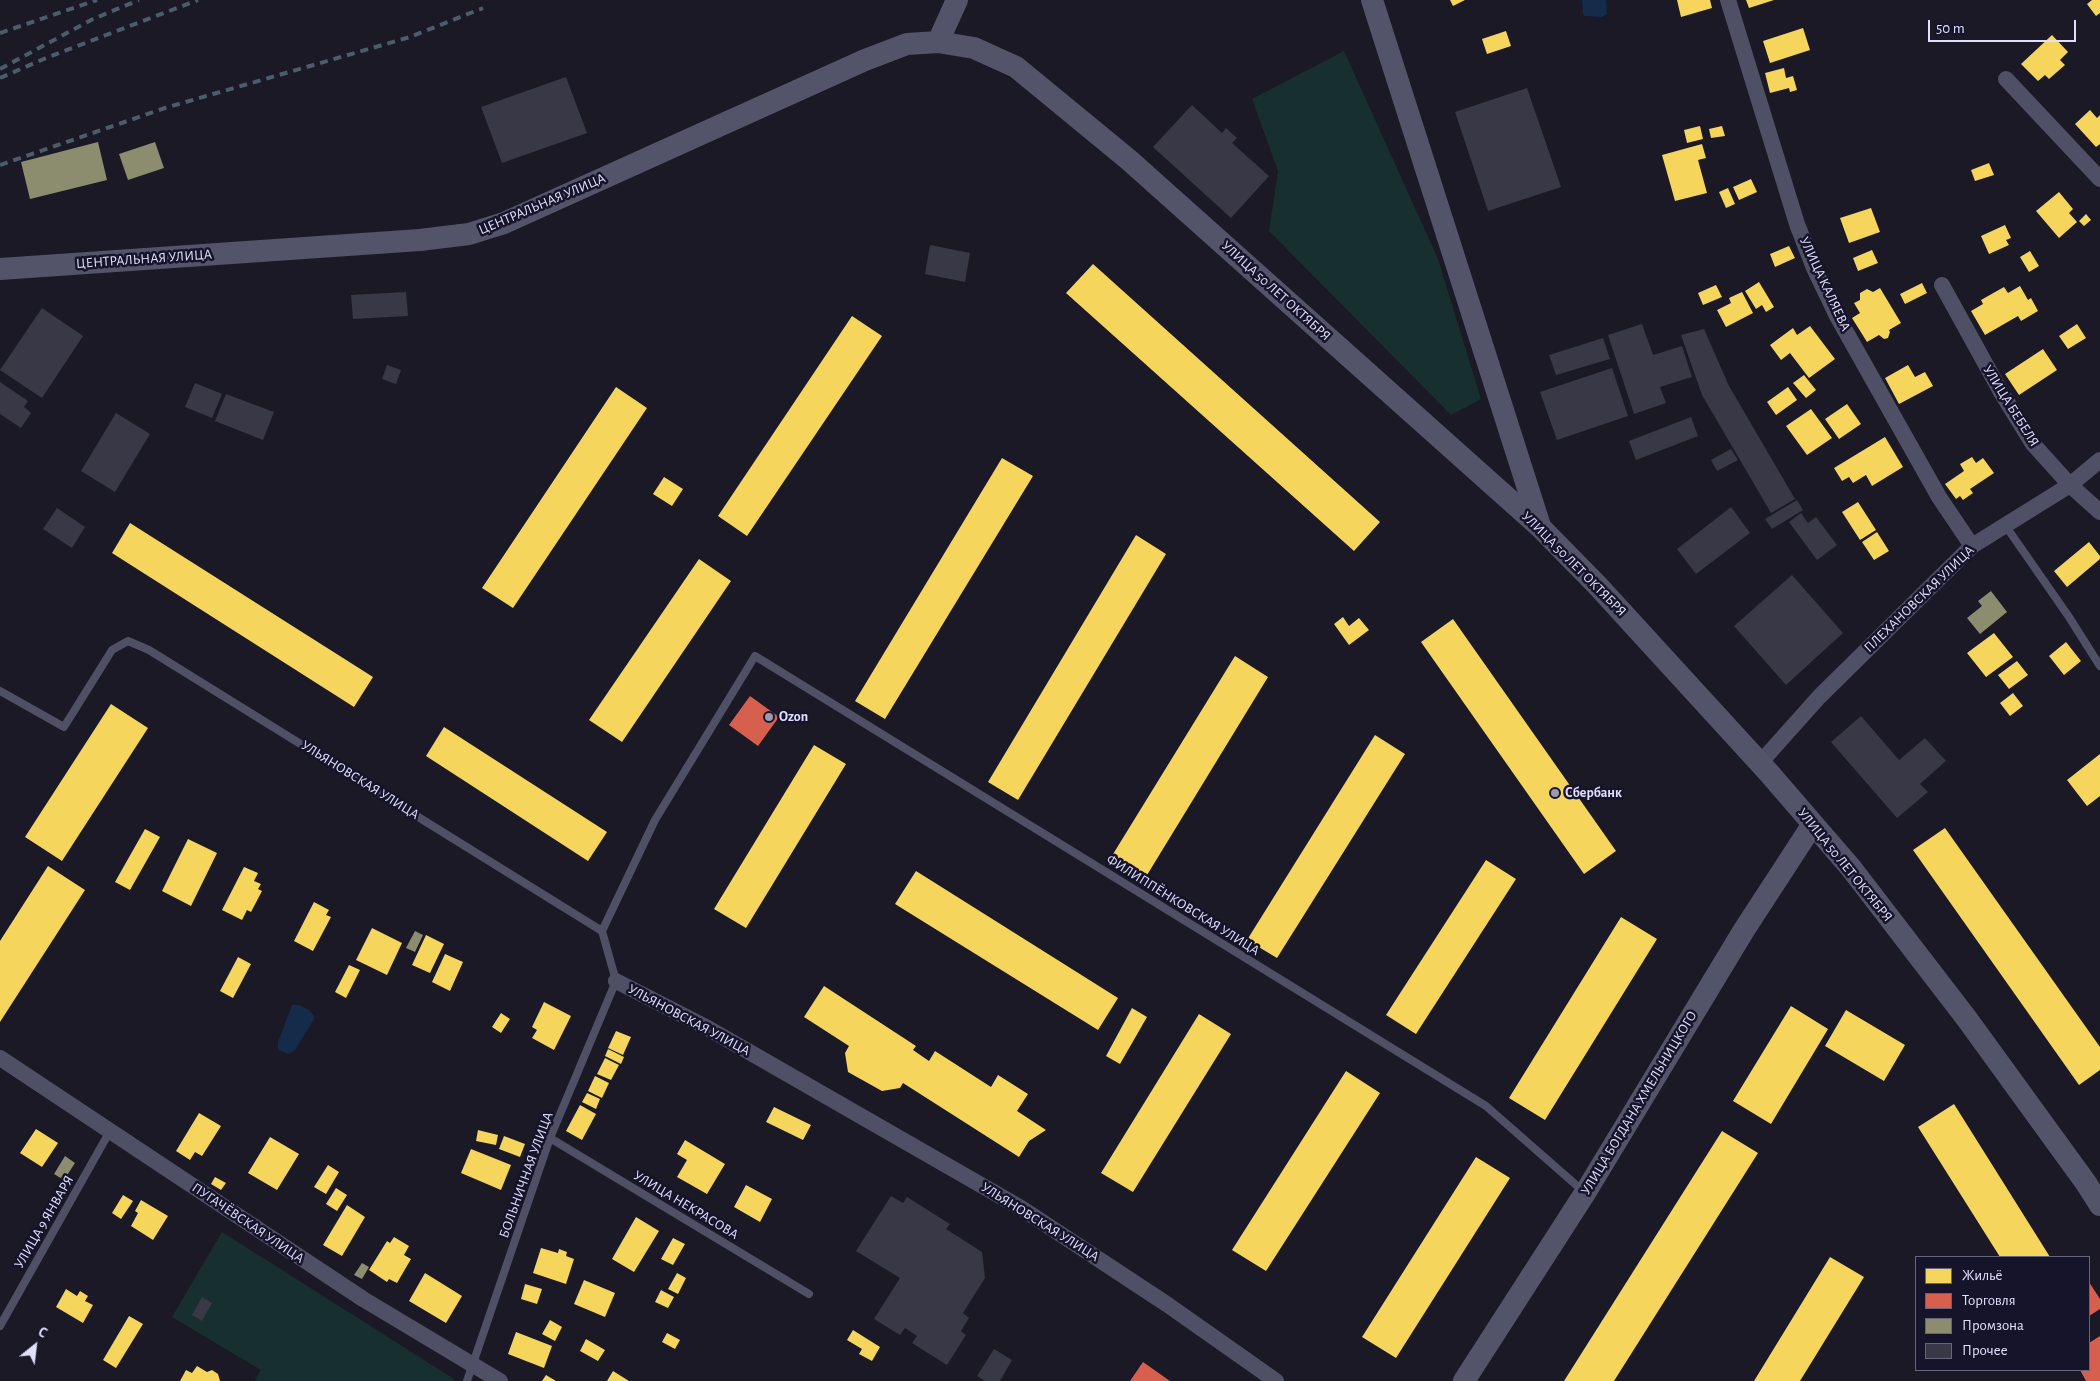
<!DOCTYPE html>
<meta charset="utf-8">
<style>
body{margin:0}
#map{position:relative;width:2100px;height:1381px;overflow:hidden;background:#1a1925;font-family:"Alegreya Sans",sans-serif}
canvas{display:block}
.legend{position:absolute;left:1915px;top:1256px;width:175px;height:115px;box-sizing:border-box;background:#16142a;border:1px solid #67657e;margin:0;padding:6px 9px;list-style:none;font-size:15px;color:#e1dffc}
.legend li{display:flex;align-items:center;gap:10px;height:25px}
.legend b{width:25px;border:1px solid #67657e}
.north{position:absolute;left:10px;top:1321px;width:50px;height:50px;-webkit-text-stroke:4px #16142a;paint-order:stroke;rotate:29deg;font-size:14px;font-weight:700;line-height:20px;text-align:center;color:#e1dffc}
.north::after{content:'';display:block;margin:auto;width:18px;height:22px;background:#e1dffc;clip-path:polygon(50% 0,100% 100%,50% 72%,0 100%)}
.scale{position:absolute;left:1928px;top:20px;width:148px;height:22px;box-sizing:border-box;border:2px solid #e1dffc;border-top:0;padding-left:6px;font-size:15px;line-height:18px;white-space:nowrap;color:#e1dffc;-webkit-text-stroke:4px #16142a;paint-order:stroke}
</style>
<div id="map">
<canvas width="2100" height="1381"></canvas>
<ul class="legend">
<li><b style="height:14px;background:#f6d55c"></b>Жильё</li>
<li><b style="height:14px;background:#d6604d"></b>Торговля</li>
<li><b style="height:14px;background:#8c8c6e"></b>Промзона</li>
<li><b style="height:14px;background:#393846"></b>Прочее</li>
</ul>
<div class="north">С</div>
<div class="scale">50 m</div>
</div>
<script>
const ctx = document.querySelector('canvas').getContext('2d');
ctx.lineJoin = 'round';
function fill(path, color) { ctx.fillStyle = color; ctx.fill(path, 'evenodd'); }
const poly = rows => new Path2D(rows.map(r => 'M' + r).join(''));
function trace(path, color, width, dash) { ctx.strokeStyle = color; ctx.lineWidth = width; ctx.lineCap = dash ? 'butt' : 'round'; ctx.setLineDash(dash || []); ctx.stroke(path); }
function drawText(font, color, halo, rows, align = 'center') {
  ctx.font = font + ' "Alegreya Sans",sans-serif'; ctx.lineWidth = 5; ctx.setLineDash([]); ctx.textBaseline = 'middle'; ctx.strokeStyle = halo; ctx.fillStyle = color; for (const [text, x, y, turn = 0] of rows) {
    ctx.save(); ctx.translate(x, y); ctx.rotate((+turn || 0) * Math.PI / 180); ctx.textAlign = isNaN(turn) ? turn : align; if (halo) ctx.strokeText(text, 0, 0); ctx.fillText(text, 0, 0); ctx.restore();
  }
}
fill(poly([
 [1344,51,1438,259,1481,399,1451,415,1269,231,1278,171,1252,99],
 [222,1232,454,1379,453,1381,255,1381,261,1370,172,1317]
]), '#17302f');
fill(poly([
 [1582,0,1606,0,1607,14,1602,17,1585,16,1583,14],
 [292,1005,299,1005,309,1010,314,1016,314,1019,295,1050,289,1054,278,1050,278,1042]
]), '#152b4a');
fill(poly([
 [1450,0,1465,0,1453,6],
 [1677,0,1710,0,1712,8,1681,17],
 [1746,0,1774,0,1749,8],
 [2092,0,2100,0,2100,13,2096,16,2087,4],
 [1803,28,1810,50,1770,63,1763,41],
 [1506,31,1511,46,1487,54,1482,39],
 [2052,35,2068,52,2060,60,2065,65,2049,79,2045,75,2038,81,2021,64],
 [1784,68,1786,78,1793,76,1797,90,1790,92,1789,88,1770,93,1765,73],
 [2090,110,2097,118,2100,115,2100,144,2096,147,2075,124],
 [1700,126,1703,139,1687,143,1684,130],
 [1722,126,1725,136,1711,138,1709,129],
 [1702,144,1706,158,1698,160,1707,193,1675,201,1662,155],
 [1989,163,1994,175,1975,181,1971,170],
 [1751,179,1757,192,1739,200,1733,187],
 [1728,188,1735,204,1726,208,1719,192],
 [2059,192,2073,209,2069,213,2077,222,2059,238,2036,211],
 [1871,208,1880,232,1849,243,1840,218],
 [2086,214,2091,220,2084,226,2079,221],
 [2005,225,2011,238,2006,240,2009,245,1989,254,1981,236],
 [1789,246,1795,258,1775,267,1770,254],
 [1872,250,1878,263,1858,271,1853,258],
 [2030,251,2039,266,2029,272,2020,257],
 [1093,264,1380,522,1354,551,1066,293],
 [1759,282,1774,307,1766,312,1762,305,1756,309,1745,291],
 [1922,283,1927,293,1905,304,1900,294],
 [1716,285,1722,297,1703,305,1698,293],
 [2020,286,2028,300,2031,298,2038,311,2021,321,2018,316,1985,335,1971,311,1983,304,1981,300,2004,287,2008,293],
 [1880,288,1901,323,1889,330,1890,332,1888,338,1884,339,1879,335,1867,342,1852,318,1860,313,1854,303,1860,300,1860,293,1867,289,1873,292],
 [1742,292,1753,313,1726,327,1717,310,1731,303,1729,298],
 [852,316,882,336,747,536,718,516],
 [2077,324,2086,338,2068,349,2059,336],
 [1810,326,1835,359,1809,378,1790,353,1781,360,1770,345,1793,328,1797,335],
 [2043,349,2057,370,2019,395,2005,374],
 [1908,365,1915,377,1925,372,1933,386,1899,404,1885,378],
 [1804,375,1816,390,1806,398,1793,383],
 [616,387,647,408,513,608,482,588],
 [1788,387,1797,400,1776,415,1767,402],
 [1847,404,1861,424,1839,439,1825,419],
 [1811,409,1832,438,1807,455,1786,426],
 [1885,437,1903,467,1872,486,1866,475,1853,483,1849,477,1842,481,1834,468],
 [1972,457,1976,463,1983,458,1994,473,1970,489,1973,493,1963,500,1960,496,1956,499,1945,484,1964,471,1960,464],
 [1002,458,1033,476,885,719,855,701],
 [664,477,683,489,672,506,653,494],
 [1858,502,1876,530,1860,540,1842,512],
 [130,523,373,677,354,707,112,553],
 [1877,532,1889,551,1874,560,1862,542],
 [1136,535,1166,554,1018,800,988,782],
 [2089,542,2100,556,2100,559,2067,587,2054,571],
 [699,559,731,581,622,742,589,720],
 [1343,617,1349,626,1359,618,1369,630,1349,645,1334,624],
 [1453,619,1616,851,1584,874,1421,642],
 [1994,633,2013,657,1986,677,1967,653],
 [2066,642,2081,661,2064,675,2049,656],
 [1235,656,1268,677,1144,880,1110,859],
 [2017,661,2028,675,2009,689,1998,675],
 [2013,693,2023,706,2010,716,2000,703],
 [111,704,148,728,62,861,25,837],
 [444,727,607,832,588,861,426,756],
 [1375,735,1405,754,1277,958,1247,940],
 [814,745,846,764,746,928,714,909],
 [2100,754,2100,796,2087,806,2067,780],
 [1945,828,2100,1047,2100,1070,2079,1085,1913,850],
 [145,829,160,837,130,890,115,882],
 [188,839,217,853,191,906,162,891],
 [1486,860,1516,879,1416,1034,1386,1015],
 [48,866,85,890,0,1022,0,941],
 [244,867,258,873,254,881,261,884,258,889,262,891,251,912,247,910,242,920,222,910],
 [916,871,1118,998,1098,1030,895,904],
 [314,902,329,910,326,915,331,917,313,951,294,941],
 [1621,917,1657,939,1545,1120,1509,1098],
 [372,928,402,943,387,975,356,960],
 [426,935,444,944,430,973,412,965],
 [445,954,463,962,450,991,432,982],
 [238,957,251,964,233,998,220,991],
 [349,965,360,970,346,998,335,992],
 [824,986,916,1046,913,1050,929,1061,935,1051,991,1087,998,1075,1028,1094,1017,1111,1046,1130,1029,1141,1019,1157,903,1083,900,1088,882,1091,848,1072,845,1053,849,1046,804,1017],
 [544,1002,571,1016,554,1050,532,1038,537,1030,532,1027],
 [1791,1006,1828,1029,1771,1124,1733,1101],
 [1132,1008,1147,1017,1120,1064,1106,1056],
 [1846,1010,1905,1045,1884,1081,1825,1046],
 [501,1013,510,1019,501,1033,492,1027],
 [1199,1014,1231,1034,1133,1192,1101,1173],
 [616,1031,631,1037,623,1055,608,1048],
 [608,1049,624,1057,621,1064,605,1056],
 [605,1058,619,1065,611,1080,597,1074],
 [1346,1071,1380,1093,1266,1271,1232,1250],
 [595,1076,609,1083,602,1098,588,1091],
 [587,1093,600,1099,596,1109,582,1102],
 [1954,1104,2050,1257,2000,1257,1918,1127],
 [580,1105,596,1114,582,1140,566,1131],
 [774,1107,811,1125,803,1140,766,1122],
 [199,1113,221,1126,202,1156,195,1152,190,1160,176,1151],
 [36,1129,58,1143,42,1167,20,1153],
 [478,1130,498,1135,496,1145,476,1141],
 [1722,1131,1758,1153,1614,1381,1564,1381],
 [504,1136,525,1144,520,1157,499,1149],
 [270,1137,299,1154,277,1190,248,1173],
 [685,1140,725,1164,707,1194,677,1177,687,1160,677,1154],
 [471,1149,511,1165,501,1190,461,1173],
 [1476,1157,1510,1178,1396,1358,1362,1337],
 [328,1165,339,1172,326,1194,314,1187],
 [215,1177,226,1183,221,1190,211,1184],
 [746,1185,772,1199,760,1222,734,1207],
 [336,1188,347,1195,337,1211,326,1204],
 [123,1195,133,1201,121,1219,112,1213],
 [141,1200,168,1216,153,1240,131,1226,138,1213,135,1211],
 [347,1205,365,1217,342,1256,323,1245],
 [636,1217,659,1231,634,1272,612,1259],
 [394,1237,409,1246,404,1255,411,1259,397,1283,389,1279,387,1282,369,1270,387,1241,390,1243],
 [673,1238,685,1244,673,1265,661,1259],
 [541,1248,558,1253,559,1249,567,1252,566,1256,574,1259,566,1284,533,1273],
 [1830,1257,1864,1277,1800,1381,1754,1381],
 [425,1273,462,1296,446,1323,409,1301],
 [677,1273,686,1278,678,1294,668,1289],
 [584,1280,615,1293,605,1317,574,1304],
 [525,1284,542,1289,537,1304,521,1299],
 [66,1289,77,1296,80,1291,88,1296,85,1301,93,1305,83,1323,56,1307],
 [661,1290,674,1297,668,1308,655,1302],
 [129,1316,143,1324,116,1368,103,1360],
 [550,1320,562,1327,555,1341,542,1334],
 [853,1330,880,1347,872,1361,859,1354,862,1349,847,1340],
 [516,1332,552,1346,544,1368,508,1354],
 [667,1333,680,1340,675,1349,662,1342],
 [586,1339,605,1350,598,1361,580,1351],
 [197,1366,207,1372,212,1370,218,1374,220,1381,180,1381,186,1370,192,1373],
 [613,1371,629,1381,607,1381],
 [546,1375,556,1381,542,1381]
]), '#f6d55c');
fill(poly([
 [750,696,779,717,758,746,729,725],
 [2089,1282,2100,1299,2100,1309,2089,1316],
 [2100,1336,2100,1381,2086,1381,2080,1370,2089,1370,2089,1343],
 [1143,1362,1170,1381,1130,1381]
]), '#d6604d');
fill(poly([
 [98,142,107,180,30,199,21,162],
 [155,142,164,168,128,180,119,154],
 [1991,591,2007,612,1980,634,1967,618,1982,606,1978,601],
 [415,931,423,935,415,952,406,948],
 [65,1156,75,1163,64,1180,54,1174],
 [362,1263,369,1267,362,1279,354,1275]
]), '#8c8c6e');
fill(poly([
 [566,77,587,133,502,163,481,107],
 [1527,88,1561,187,1488,211,1455,112],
 [1192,105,1222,133,1226,128,1237,138,1232,143,1269,176,1231,218,1153,147],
 [930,245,970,253,965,282,925,274],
 [406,292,408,316,353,319,351,295],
 [42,308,83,336,42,398,0,370],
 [1642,324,1653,355,1682,346,1692,377,1660,387,1666,403,1634,414,1608,335],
 [1704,329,1729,386,1795,499,1771,513,1702,395,1681,335],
 [1603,338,1610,359,1556,375,1549,355],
 [387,365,401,370,396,384,382,379],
 [1612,368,1628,416,1557,440,1540,392],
 [0,382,28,401,24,407,31,413,21,428,0,414],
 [195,383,222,394,212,418,185,407],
 [226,394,274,412,263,440,215,421],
 [116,413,150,434,115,492,81,471],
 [1691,417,1698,436,1636,460,1629,441],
 [1731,449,1738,460,1717,471,1711,460],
 [1797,500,1803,510,1772,529,1765,519],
 [1731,507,1750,533,1696,574,1677,549],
 [57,508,85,527,72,548,43,529],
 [1801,513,1808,523,1816,517,1837,545,1817,560,1789,522],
 [1792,575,1843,633,1786,685,1734,626],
 [1861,716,1899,760,1925,738,1946,761,1920,784,1928,792,1897,818,1831,742],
 [891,1196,903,1203,907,1197,950,1224,946,1229,982,1252,985,1278,963,1313,969,1318,961,1331,966,1335,947,1365,912,1343,917,1336,905,1328,900,1335,874,1319,900,1278,856,1251],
 [202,1297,212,1303,202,1321,192,1315],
 [994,1349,1012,1360,1000,1381,985,1381,977,1376]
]), '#393846');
trace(poly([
 [2005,525,2069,617,2100,666],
 [0,691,64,727,112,650,128,641,149,650,602,931,616,981,550,1138,467,1381],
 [602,931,655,820,755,656,1486,1106,1583,1191],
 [550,1138,809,1294],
 [0,1326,110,1131]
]), '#4f4f65', 8);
trace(poly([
 [1728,0,1797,224,1814,268,1837,316,1939,497,1972,546],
 [2006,79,2100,179],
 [1942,285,2001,392,2033,444,2070,485,2100,512],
 [1760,763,1819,697,1972,546,2070,485,2100,460],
 [616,981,704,1026,1021,1208,1168,1305,1276,1381],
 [0,1058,363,1299,500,1381]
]), '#4f4f65', 16);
trace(poly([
 [1372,0,1540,526],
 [938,42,957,0],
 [0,269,420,240,469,234,504,223,865,60,907,44,938,42,974,48,1016,67,1129,160,1540,527,1597,585,1769,773,1851,868,1967,1019,2086,1183,2100,1205],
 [1464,1381,1585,1193,1744,930,1813,824]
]), '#53546a', 22);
trace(poly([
 [0,33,97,0],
 [0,69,93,19,139,0],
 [0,78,46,58,198,0],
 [0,165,165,108,410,37,483,8]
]), '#495d6b', 4, [8, 6]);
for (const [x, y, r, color] of [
 [769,717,5,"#9b9ab1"],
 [1555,793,5,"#9b9ab1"]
]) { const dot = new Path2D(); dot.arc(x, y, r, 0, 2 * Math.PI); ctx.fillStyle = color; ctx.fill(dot); trace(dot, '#16142a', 2); }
drawText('14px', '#e1dffc', '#16142a', [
 ["ЦЕНТРАЛЬНАЯ УЛИЦА",542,204,-23],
 ["ЦЕНТРАЛЬНАЯ УЛИЦА",144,259,-4],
 ["УЛИЦА КАЛЯЕВА",1825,284,65],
 ["УЛИЦА 50 ЛЕТ ОКТЯБРЯ",1276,291,42],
 ["УЛИЦА БЕБЕЛЯ",2011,406,58],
 ["УЛИЦА 50 ЛЕТ ОКТЯБРЯ",1574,564,45],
 ["ПЛЕХАНОВСКАЯ УЛИЦА",1919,599,-44],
 ["УЛЬЯНОВСКАЯ УЛИЦА",360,780,32],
 ["УЛИЦА 50 ЛЕТ ОКТЯБРЯ",1845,865,51],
 ["ФИЛИППЁНКОВСКАЯ УЛИЦА",1183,905,32],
 ["УЛЬЯНОВСКАЯ УЛИЦА",689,1020,28],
 ["УЛИЦА БОГДАНА ХМЕЛЬНИЦКОГО",1639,1103,-59],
 ["БОЛЬНИЧНАЯ УЛИЦА",526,1175,-70],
 ["УЛИЦА НЕКРАСОВА",686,1205,31],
 ["УЛИЦА 9 ЯНВАРЯ",44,1222,-60],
 ["УЛЬЯНОВСКАЯ УЛИЦА",1040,1222,32],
 ["ПУГАЧЁВСКАЯ УЛИЦА",248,1223,34]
]);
drawText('bold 14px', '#e1dffc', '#16142a', [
 ["Ozon",779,717],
 ["Сбербанк",1565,793]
], 'left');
</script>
